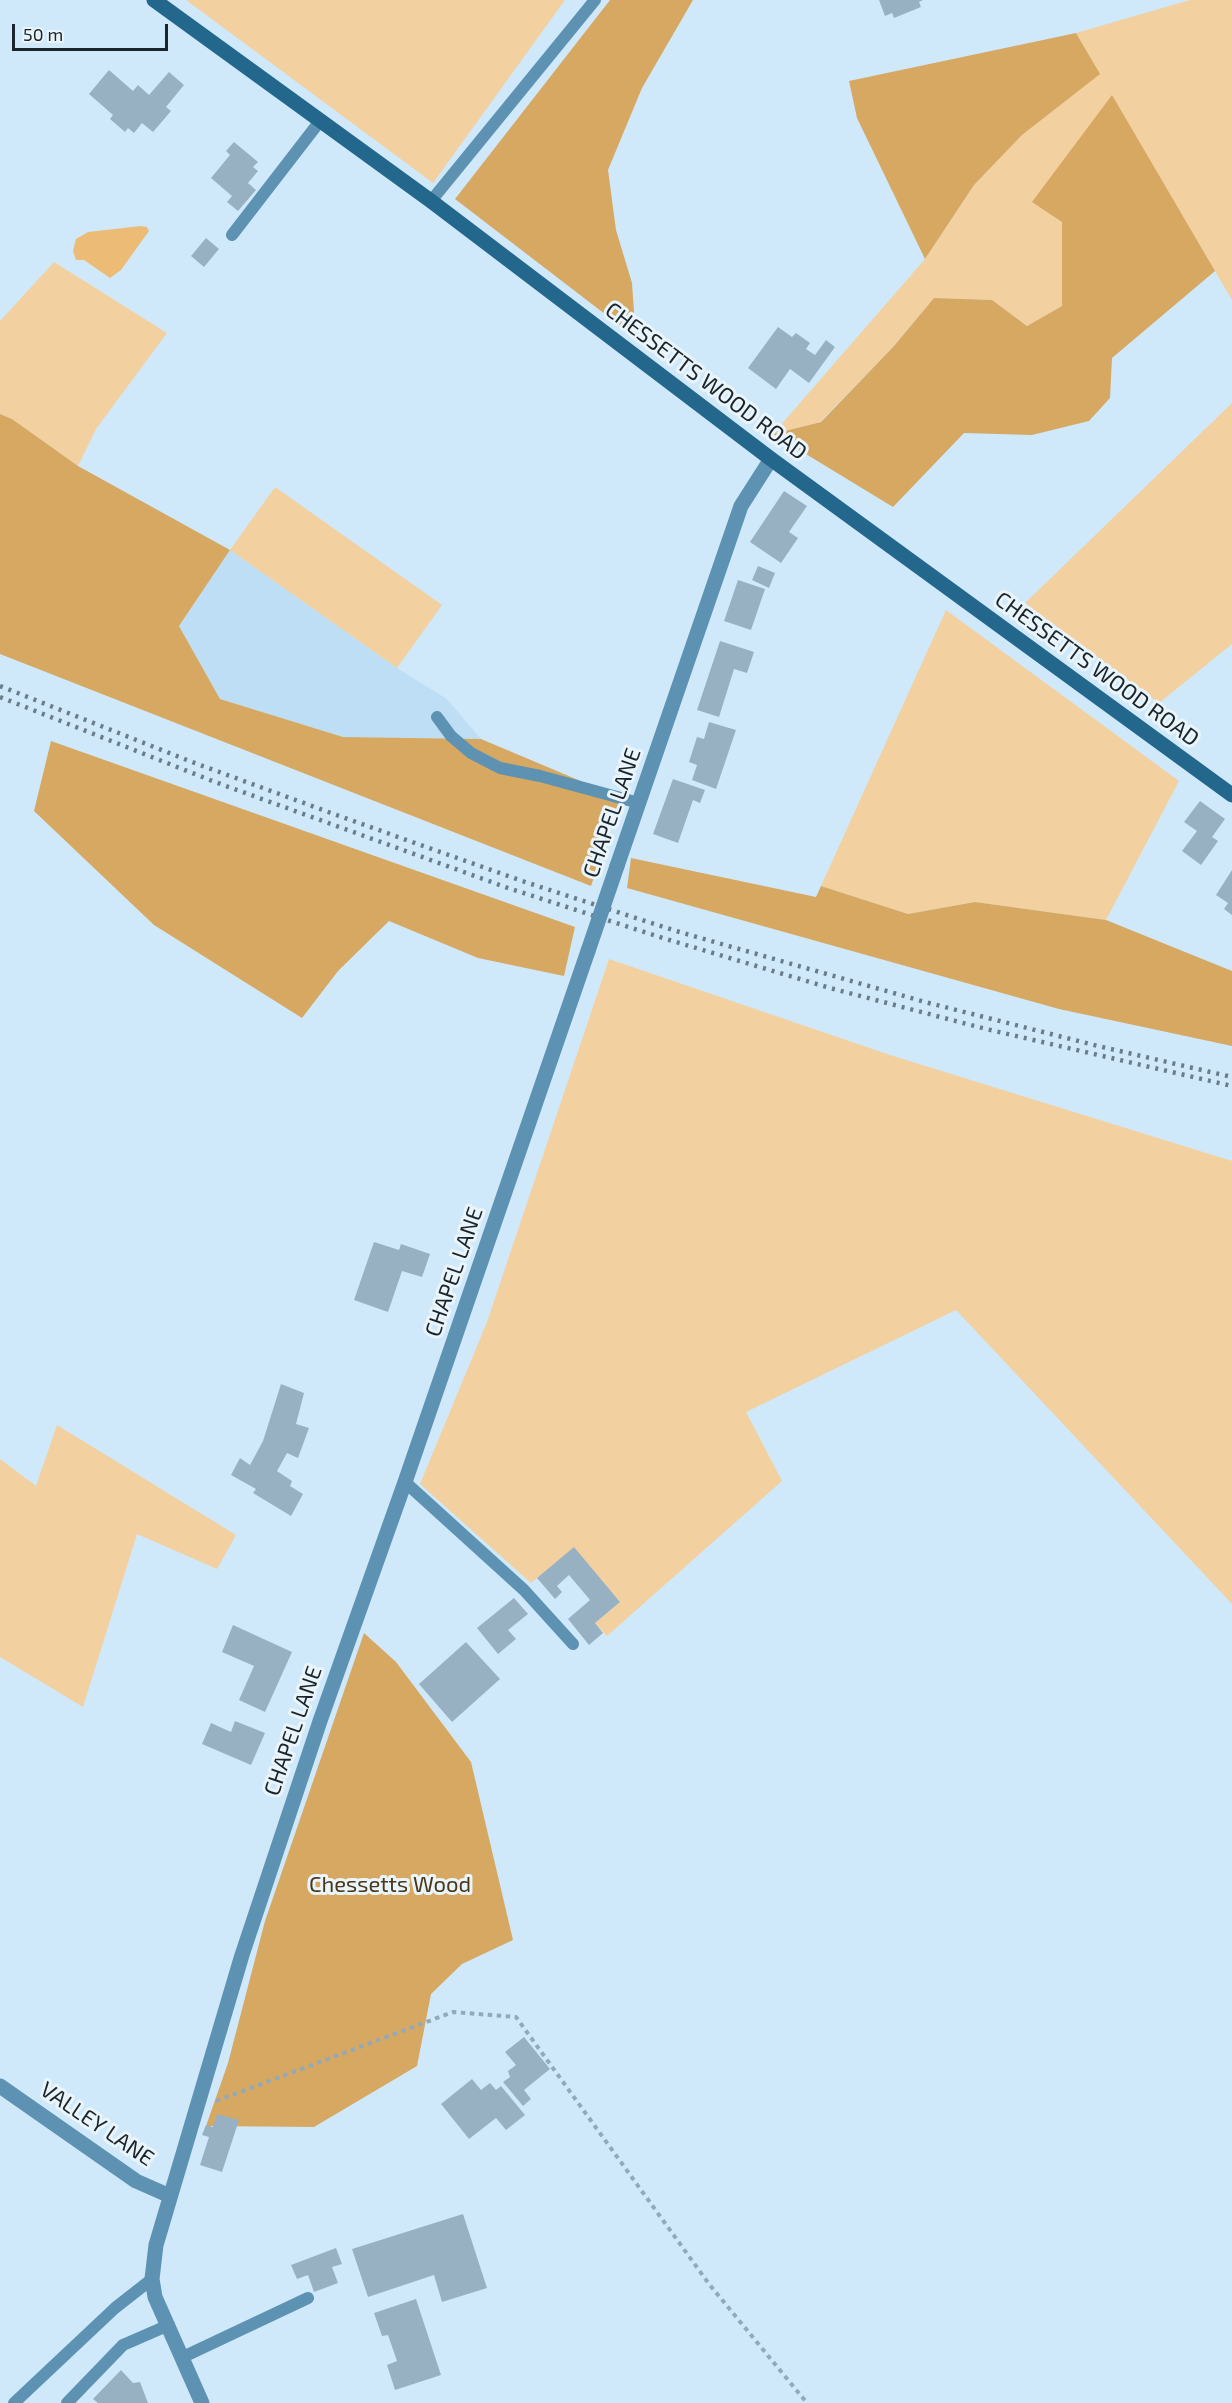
<!DOCTYPE html>
<style>
body{margin:0}
#map{position:relative;width:1232px;height:2403px;overflow:hidden;background:#cfe9fb;font-family:"Exo 2",sans-serif}
canvas{display:block}
.scale{position:absolute;left:12px;top:24px;width:156px;height:27px;box-sizing:border-box;border:3px solid #1a242a;border-top:0;padding-left:8px;font-size:18px;line-height:21px;white-space:nowrap;color:#1a242a;-webkit-text-stroke:4px #e9f4fb;paint-order:stroke}
</style>
<div id="map">
<canvas width="1232" height="2403"></canvas>
<div class="scale">50 m</div>
</div>
<script>
const ctx = document.querySelector('canvas').getContext('2d');
ctx.lineJoin = 'round';
function fill(path, color) { ctx.fillStyle = color; ctx.fill(path, 'evenodd'); }
const poly = rows => new Path2D(rows.map(r => 'M' + r).join(''));
function trace(path, color, width, dash) { ctx.strokeStyle = color; ctx.lineWidth = width; ctx.lineCap = dash ? 'butt' : 'round'; ctx.setLineDash(dash || []); ctx.stroke(path); }
function drawText(font, color, halo, rows, align = 'center') {
  ctx.font = font + ' "Exo 2",sans-serif'; ctx.lineWidth = 6; ctx.setLineDash([]); ctx.textBaseline = 'middle'; ctx.strokeStyle = halo; ctx.fillStyle = color; for (const [text, x, y, turn = 0] of rows) {
    ctx.save(); ctx.translate(x, y); ctx.rotate((+turn || 0) * Math.PI / 180); ctx.textAlign = isNaN(turn) ? turn : align; if (halo) ctx.strokeText(text, 0, 0); ctx.fillText(text, 0, 0); ctx.restore();
  }
}
fill(poly([
 [230,550,397,668,447,699,481,739,343,737,220,699,179,626]
]), '#bedef5');
fill(poly([
 [186,0,565,0,433,183],
 [1190,0,1232,0,1232,300,1112,96,1062,222,1062,306,1027,326,992,300,934,298,894,346,820,422,773,434,925,259,974,185,1022,135,1099,74,1076,33],
 [54,262,167,333,96,429,78,466,12,419,0,414,0,321],
 [1232,403,1232,644,1159,703,1025,603],
 [275,487,442,605,397,668,230,550],
 [946,610,1179,781,1106,920,975,902,908,914,821,886],
 [609,959,890,1055,1232,1161,1232,1604,956,1310,746,1412,782,1481,607,1636,595,1623,620,1602,574,1548,531,1583,420,1484,487,1322],
 [57,1425,236,1535,217,1569,137,1534,83,1707,0,1657,0,1459,36,1486]
]), '#f2d09f');
fill(poly([
 [610,0,693,0,642,88,608,170,616,230,632,283,634,312,627,331,455,199],
 [1076,33,1100,74,1022,135,974,185,925,259,857,118,849,81],
 [1112,95,1215,271,1112,358,1110,398,1089,421,1032,435,964,433,893,507,773,434,821,422,894,346,934,298,992,300,1027,326,1062,306,1062,222,1032,202],
 [0,414,12,419,78,466,230,550,179,626,220,699,343,737,481,739,621,798,591,886,0,654],
 [51,741,575,927,564,976,478,958,389,921,338,971,302,1018,154,925,34,811],
 [631,858,816,897,821,886,908,914,975,902,1106,920,1232,971,1232,1046,1059,1009,627,888],
 [364,1633,396,1662,471,1762,513,1940,462,1964,431,1994,417,2066,314,2127,206,2126,228,2063,265,1921]
]), '#d6a862');
fill(poly([
 [141,226,147,227,149,231,121,270,110,278,84,260,76,260,73,251,76,239,88,232]
]), '#ecbc77');
fill(poly([
 [879,0,923,0,919,2,921,7,894,18,892,13,885,16],
 [109,70,133,91,138,85,149,95,169,72,184,85,166,107,171,111,153,132,142,123,134,133,128,128,125,132,110,119,113,115,89,94],
 [234,142,258,162,253,167,258,171,248,183,256,190,238,211,227,202,232,196,211,178,230,155,226,151],
 [206,238,219,249,204,267,191,256],
 [778,327,792,337,796,333,810,343,806,349,815,355,826,340,835,347,809,383,790,369,776,389,748,368],
 [784,491,807,506,789,532,798,538,781,563,750,542],
 [758,566,775,573,769,588,752,580],
 [738,580,765,589,751,630,724,621],
 [720,641,754,652,747,673,734,669,719,717,697,710],
 [709,722,736,730,716,789,692,780,697,765,689,762,697,737,704,739],
 [673,779,705,790,700,803,693,800,678,843,653,834],
 [1200,801,1225,819,1212,837,1218,841,1201,865,1182,851,1197,831,1184,822],
 [1232,870,1232,915,1224,909,1228,903,1216,895],
 [374,1242,399,1250,401,1244,430,1254,422,1277,402,1271,388,1312,354,1300],
 [281,1384,304,1393,296,1424,309,1428,298,1458,287,1453,277,1471,292,1481,290,1486,303,1494,291,1516,253,1493,256,1489,231,1475,240,1458,250,1465,263,1441],
 [574,1547,620,1602,595,1623,603,1633,589,1645,568,1619,590,1600,569,1575,557,1586,562,1592,555,1599,537,1578],
 [514,1598,528,1614,508,1630,516,1639,498,1654,477,1628],
 [233,1625,292,1652,265,1712,239,1700,254,1666,222,1652],
 [466,1642,500,1679,452,1722,419,1684],
 [235,1721,265,1733,251,1765,202,1744,211,1723,231,1732],
 [524,2037,550,2069,524,2090,531,2099,523,2106,503,2082,510,2077,508,2071,516,2065,505,2052],
 [472,2079,481,2090,490,2083,496,2090,501,2086,525,2115,506,2130,496,2118,469,2139,441,2104],
 [217,2114,239,2120,222,2172,200,2165,209,2137,202,2135,206,2125,213,2127],
 [463,2214,487,2288,442,2302,434,2275,368,2297,352,2249],
 [336,2248,342,2264,332,2267,338,2283,314,2292,308,2275,297,2279,291,2265],
 [416,2299,441,2375,395,2390,387,2365,397,2361,388,2335,382,2336,374,2313],
 [121,2370,133,2383,140,2382,148,2403,98,2403,93,2399]
]), '#98b1c2');
trace(poly([
 [216,2101,453,2012,516,2017,709,2284,807,2403]
]), '#94a9b7', 4, [4.5, 4.5]);
trace(poly([
 [431,201,595,0],
 [232,235,320,121],
 [437,717,451,736,471,753,500,768,540,776,639,803],
 [405,1482,524,1590,573,1644],
 [183,2357,308,2298],
 [14,2403,115,2308,152,2279],
 [67,2403,123,2345,169,2325]
]), '#5e92b2', 12);
trace(poly([
 [617,866,741,506,771,459],
 [0,2086,136,2181,170,2196],
 [202,2403,155,2297,152,2279,156,2245,242,1955,320,1721,405,1482,588,951]
]), '#5e92b2', 15);
trace(poly([
 [154,0,431,201,771,459,1232,795]
]), '#24678c', 15);
trace(poly([
 [0,686,192,762,342,817,522,881,676,931,925,1002,1098,1046,1232,1077],
 [0,697,215,782,508,888,666,939,830,988,986,1029,1232,1086]
]), '#6a7c87', 4.5, [3, 6]);
trace(poly([
 [588,951,617,866]
]), '#5e92b2', 15);
drawText('22px', '#1a242a', '#e9f4fb', [
 ["CHESSETTS WOOD ROAD",706,381,37],
 ["CHESSETTS WOOD ROAD",1097,669,36],
 ["CHAPEL LANE",612,813,-71],
 ["CHAPEL LANE",454,1272,-71],
 ["CHAPEL LANE",293,1731,-71],
 ["VALLEY LANE",97,2124,34]
]);
drawText('22px', '#4c3819', '#e9f4fb', [
 ["Chessetts Wood",390,1885]
]);
</script>
